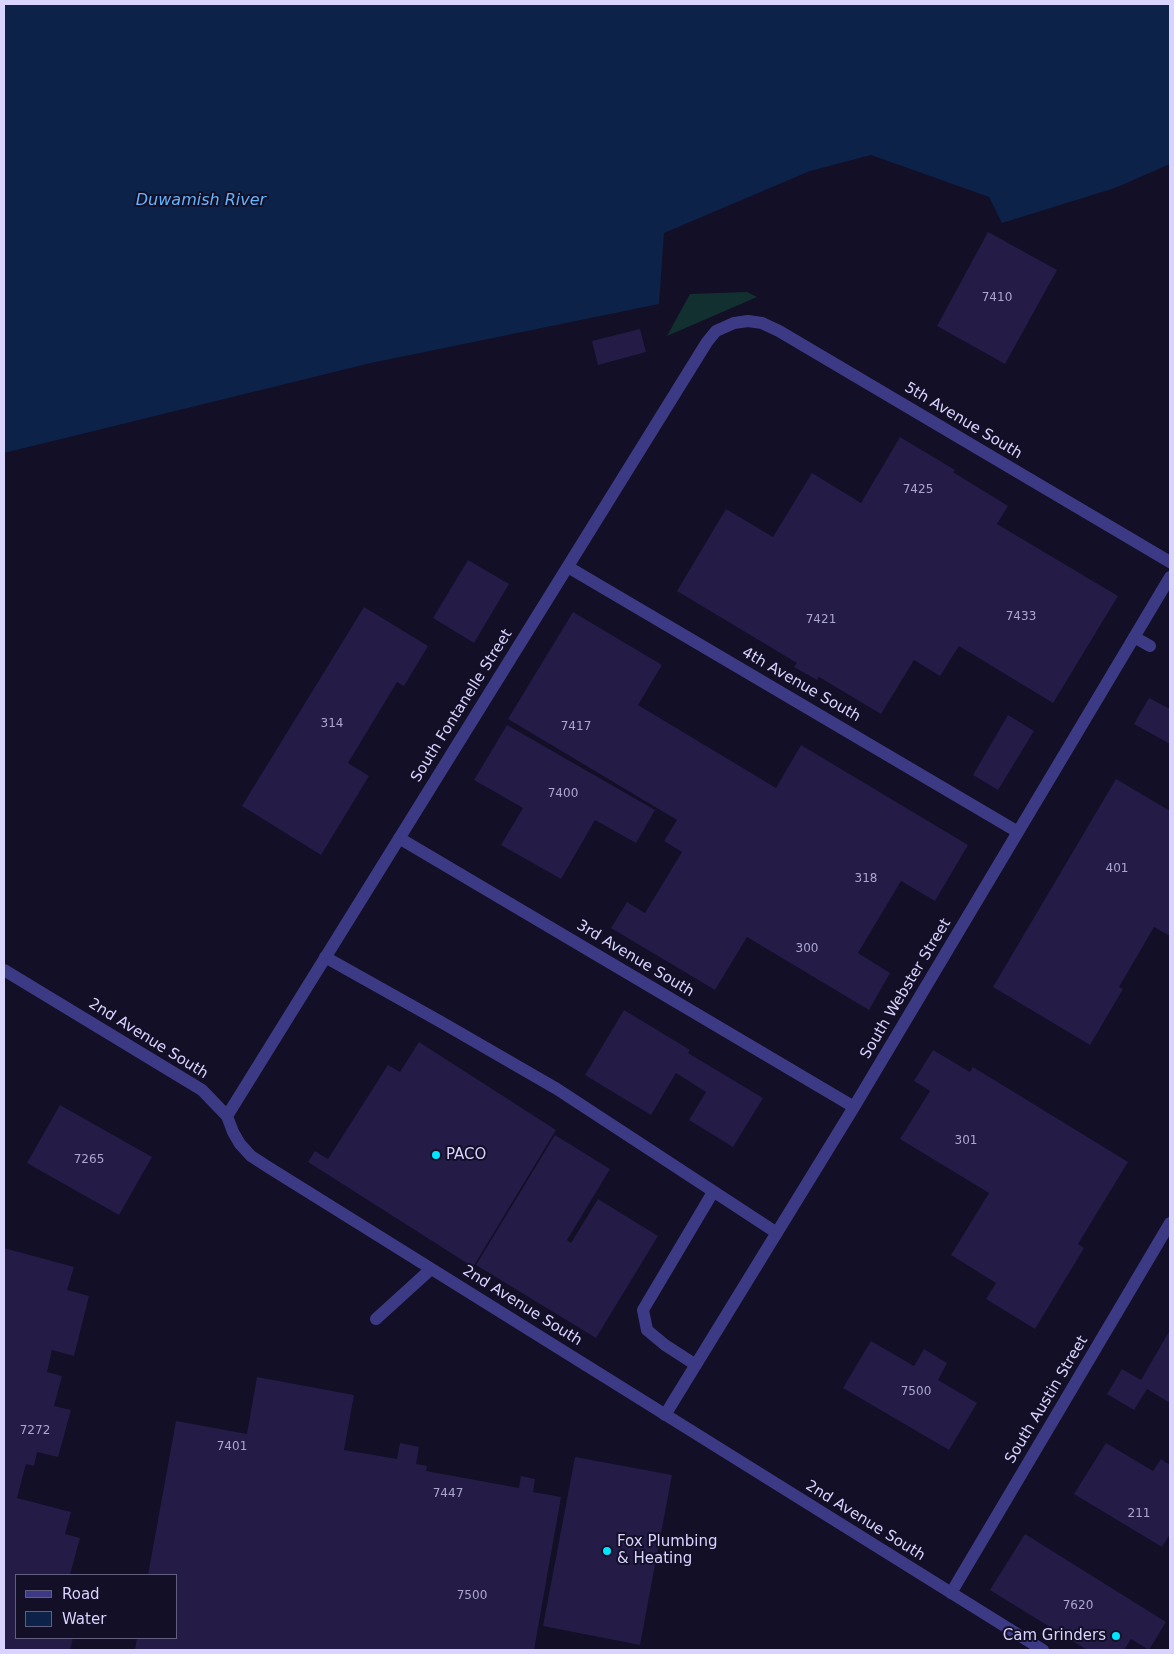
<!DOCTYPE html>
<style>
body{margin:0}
#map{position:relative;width:1174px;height:1654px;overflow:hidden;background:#130f26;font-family:"DejaVu Sans",sans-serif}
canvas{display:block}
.frame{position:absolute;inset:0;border:5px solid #d9d4ff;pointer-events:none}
.legend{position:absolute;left:15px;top:1574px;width:162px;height:65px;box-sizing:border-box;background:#130f26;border:1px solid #625e7d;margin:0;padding:6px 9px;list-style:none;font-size:15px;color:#d9d4ff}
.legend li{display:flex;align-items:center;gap:10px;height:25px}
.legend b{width:25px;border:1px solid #625e7d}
</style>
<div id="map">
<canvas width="1174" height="1654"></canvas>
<div class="frame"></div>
<ul class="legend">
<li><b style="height:6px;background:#3d3a85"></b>Road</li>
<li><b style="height:14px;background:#0c2248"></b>Water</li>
</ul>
</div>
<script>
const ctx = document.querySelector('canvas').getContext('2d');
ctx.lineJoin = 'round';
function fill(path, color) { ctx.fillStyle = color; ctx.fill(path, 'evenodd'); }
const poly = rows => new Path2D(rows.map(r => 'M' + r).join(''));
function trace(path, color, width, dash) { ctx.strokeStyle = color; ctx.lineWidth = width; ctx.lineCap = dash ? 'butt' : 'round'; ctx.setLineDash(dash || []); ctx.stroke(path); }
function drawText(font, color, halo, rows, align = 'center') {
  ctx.font = font + ' "DejaVu Sans",sans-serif'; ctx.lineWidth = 4; ctx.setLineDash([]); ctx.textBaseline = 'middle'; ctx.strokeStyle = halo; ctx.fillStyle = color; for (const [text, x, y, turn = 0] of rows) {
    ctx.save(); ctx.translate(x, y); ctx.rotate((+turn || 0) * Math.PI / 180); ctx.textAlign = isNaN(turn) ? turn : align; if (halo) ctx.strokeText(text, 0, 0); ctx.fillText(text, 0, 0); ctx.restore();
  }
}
fill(poly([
 [747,292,757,297,667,336,690,294]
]), '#12302f');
fill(poly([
 [4,4,1170,4,1170,164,1115,188,1002,223,989,197,871,155,810,171,664,233,659,304,371,363,4,453]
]), '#0c2248');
fill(poly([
 [988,232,1057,270,1005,364,937,326],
 [640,329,646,352,598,365,592,341],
 [900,437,955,470,953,472,1008,506,997,524,1118,596,1053,703,959,646,940,676,914,660,881,714,819,677,817,680,794,667,797,663,677,591,726,509,773,537,812,473,861,503],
 [468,560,509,584,474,643,433,618],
 [364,607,428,646,404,686,397,682,348,763,369,776,321,855,242,806],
 [573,612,662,665,638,705,776,788,801,745,968,845,935,901,901,881,858,953,890,973,869,1010,747,937,715,990,611,928,627,902,645,913,682,852,664,841,677,820,508,719],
 [1149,698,1170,709,1170,744,1134,724],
 [1008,715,1034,731,998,790,973,775],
 [507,725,655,810,636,843,595,820,561,879,501,845,523,808,474,780],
 [1116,779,1170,811,1170,936,1154,927,1119,987,1123,989,1090,1045,993,987],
 [624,1010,690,1050,688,1053,763,1098,733,1147,689,1120,706,1092,676,1073,651,1115,585,1075],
 [419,1042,556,1130,473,1267,308,1162,315,1151,328,1159,388,1065,400,1072],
 [933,1050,970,1072,973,1067,1128,1162,1078,1244,1084,1248,1035,1329,986,1299,996,1283,951,1255,989,1193,900,1139,930,1091,914,1081],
 [60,1105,152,1157,119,1215,27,1163],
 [555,1135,610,1169,567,1240,571,1243,598,1199,658,1236,596,1338,476,1265],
 [4,1248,74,1267,67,1290,89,1296,74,1356,52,1350,47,1372,62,1376,54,1406,71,1410,58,1457,37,1452,34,1466,26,1464,17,1498,71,1512,65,1534,80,1538,70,1575,16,1575,16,1638,73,1638,70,1650,4,1650],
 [1170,1330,1170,1403,1147,1389,1134,1410,1107,1394,1122,1369,1141,1380],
 [871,1341,914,1366,924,1349,947,1363,938,1380,977,1403,949,1450,843,1388],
 [257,1377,354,1395,344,1450,397,1459,400,1443,419,1447,416,1464,427,1466,426,1471,519,1488,521,1476,535,1479,533,1492,561,1497,534,1650,135,1650,137,1638,176,1638,176,1575,148,1575,176,1421,247,1434],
 [1106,1443,1153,1471,1161,1459,1170,1465,1169,1478,1170,1479,1170,1534,1162,1547,1074,1494],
 [575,1457,672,1475,640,1645,543,1626],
 [1025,1534,1166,1622,1149,1650,1131,1639,1124,1650,1087,1650,990,1590]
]), '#241b47');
trace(poly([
 [568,567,1018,832],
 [1134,637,1150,646],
 [399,838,854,1107],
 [325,957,441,1022,557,1089,777,1233],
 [4,970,202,1090,227,1116,233,1132,240,1144,251,1156,268,1167,1043,1650],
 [227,1116,707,342,716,331,734,323,748,321,762,323,779,331,1170,562],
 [376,1319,431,1269],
 [696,1365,665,1345,647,1330,643,1310,713,1192],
 [665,1415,854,1107,1170,577],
 [951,1593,1170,1223]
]), '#3d3a85', 12);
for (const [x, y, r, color] of [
 [436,1155,5,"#00e5ff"],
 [607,1551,5,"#00e5ff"],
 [1116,1636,5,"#00e5ff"]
]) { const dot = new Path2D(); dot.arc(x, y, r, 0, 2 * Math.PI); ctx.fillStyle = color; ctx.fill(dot); trace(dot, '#130f26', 2); }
drawText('12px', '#aca6d1', null, [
 ["7410",997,298],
 ["7425",918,490],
 ["7433",1021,617],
 ["7421",821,620],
 ["314",332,724],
 ["7417",576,727],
 ["7400",563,794],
 ["401",1117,869],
 ["318",866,879],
 ["300",807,949],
 ["301",966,1141],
 ["7265",89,1160],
 ["7500",916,1392],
 ["7272",35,1431],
 ["7401",232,1447],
 ["7447",448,1494],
 ["211",1139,1514],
 ["7500",472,1596],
 ["7620",1078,1606]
]);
drawText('15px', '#d9d4ff', '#130f26', [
 ["5th Avenue South",963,421,31],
 ["4th Avenue South",801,685,30],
 ["South Fontanelle Street",462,706,-58],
 ["3rd Avenue South",635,959,31],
 ["South Webster Street",906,989,-59],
 ["2nd Avenue South",148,1039,32],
 ["2nd Avenue South",522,1306,32],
 ["South Austin Street",1047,1400,-59],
 ["2nd Avenue South",865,1521,32]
]);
drawText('15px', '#d9d4ff', '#130f26', [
 ["PACO",446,1155],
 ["Fox Plumbing",617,1542],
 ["& Heating",617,1559],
 ["Cam Grinders",1106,1636,"right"]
], 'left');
drawText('italic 16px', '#62b6ff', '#130f26', [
 ["Duwamish River",201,201]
]);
</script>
